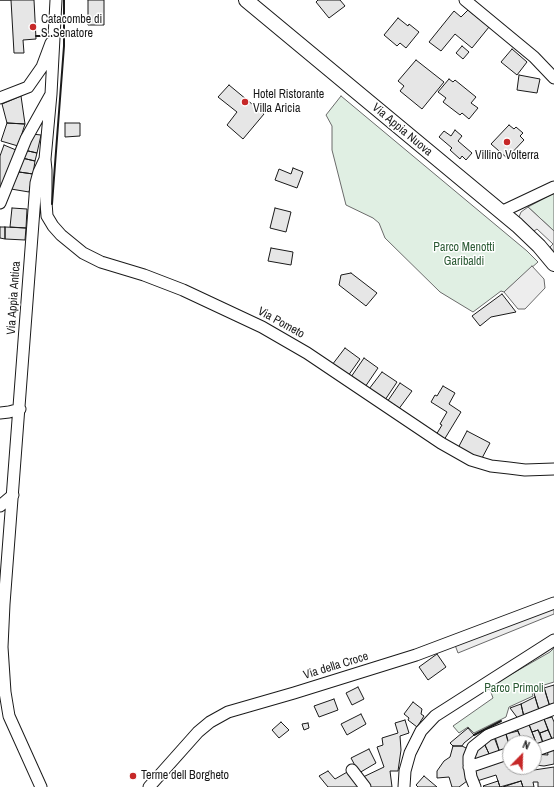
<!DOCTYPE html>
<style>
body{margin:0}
#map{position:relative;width:554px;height:787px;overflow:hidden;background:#fff;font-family:"Archivo Narrow",sans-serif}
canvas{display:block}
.north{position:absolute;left:502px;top:735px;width:40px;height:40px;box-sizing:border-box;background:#fff;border:1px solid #a3a3a3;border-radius:50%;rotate:23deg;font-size:11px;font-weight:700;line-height:16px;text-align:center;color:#1a1a1a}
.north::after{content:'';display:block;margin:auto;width:14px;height:18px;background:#c62828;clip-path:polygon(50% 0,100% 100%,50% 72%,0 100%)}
</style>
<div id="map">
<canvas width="554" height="787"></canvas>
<div class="north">N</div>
</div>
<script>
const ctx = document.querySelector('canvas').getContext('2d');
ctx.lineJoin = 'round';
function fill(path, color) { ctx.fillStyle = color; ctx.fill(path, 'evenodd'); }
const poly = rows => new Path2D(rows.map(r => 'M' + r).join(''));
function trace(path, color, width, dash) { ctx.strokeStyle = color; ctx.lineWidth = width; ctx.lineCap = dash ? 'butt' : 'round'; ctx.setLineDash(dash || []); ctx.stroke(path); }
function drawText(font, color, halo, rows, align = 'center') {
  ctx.font = font + ' "Archivo Narrow",sans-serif'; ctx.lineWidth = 3; ctx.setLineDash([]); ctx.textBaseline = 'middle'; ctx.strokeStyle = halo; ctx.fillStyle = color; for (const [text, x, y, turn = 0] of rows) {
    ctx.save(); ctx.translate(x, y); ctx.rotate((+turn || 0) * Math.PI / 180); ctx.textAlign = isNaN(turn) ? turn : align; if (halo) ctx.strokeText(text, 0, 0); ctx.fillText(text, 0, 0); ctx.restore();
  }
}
const green = poly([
 [341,96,527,251,538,262,504,292,501,291,473,312,440,292,385,238,379,223,373,218,346,205,332,150,332,126,326,115,341,96],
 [554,193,554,231,528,207,554,193],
 [554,648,554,682,531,689,533,696,509,707,506,717,474,733,468,727,459,733,453,726,493,698,489,687,550,652,554,648]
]);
fill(green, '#e0efe3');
trace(green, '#6a6a6a', 1);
const parking = poly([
 [528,207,554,231,554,252,550,247,553,244,537,229,534,231,519,217,521,212,528,207],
 [532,266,544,279,545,288,525,309,518,309,504,292,532,266],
 [554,605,554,614,458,653,455,645,554,605]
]);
fill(parking, '#ededed');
trace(parking, '#6a6a6a', 1);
const building = poly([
 [0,0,34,0,36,39,23,40,24,53,14,53,11,0,0,0],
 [88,0,104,0,104,25,88,25,88,0],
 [318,0,340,0,345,6,329,18,316,2,318,0],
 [468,10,489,27,472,48,455,34,441,51,429,42,454,11,461,17,468,10],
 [398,18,408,26,409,24,419,32,406,48,400,43,397,46,384,35,398,18],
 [462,46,469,52,463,59,456,53,462,46],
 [512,49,527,62,517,75,501,62,512,49],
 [416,60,444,82,422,109,400,91,404,86,398,81,416,60],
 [519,75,540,79,537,93,517,90,519,75],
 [449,79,453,82,455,80,476,97,471,103,478,108,469,119,462,113,460,115,443,102,446,98,438,92,449,79],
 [229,85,264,114,243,139,227,125,237,112,218,97,229,85],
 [21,96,25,124,7,123,2,104,21,96],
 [7,123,25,124,18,146,1,141,7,123],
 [65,123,80,123,80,136,65,137,65,123],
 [509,125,514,129,516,127,523,133,520,136,524,140,507,158,491,144,509,125],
 [455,130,462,136,458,141,472,153,466,160,462,156,460,159,450,150,452,148,439,137,444,131,451,136,455,130],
 [32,134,41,135,37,153,24,150,32,134],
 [4,145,16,150,0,195,0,156,4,145],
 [24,150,37,153,35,161,22,158,24,150],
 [22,158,35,161,33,174,19,172,22,158],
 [293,168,303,172,297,188,275,180,279,169,291,174,293,168],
 [19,172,33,174,29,192,11,189,19,172],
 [12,208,27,209,26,228,10,227,12,208],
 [275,208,291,212,286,232,270,228,275,208],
 [0,227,5,227,5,239,0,238,0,227],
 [5,227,26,228,25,240,5,239,5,227],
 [271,248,293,252,291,265,268,261,271,248],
 [351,273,377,293,366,306,339,285,341,275,351,273],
 [502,294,516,312,491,317,480,326,472,316,502,294],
 [345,348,360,359,348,376,332,365,345,348],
 [364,358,378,368,365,387,351,377,364,358],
 [382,372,397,382,385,400,369,389,382,372],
 [400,383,412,391,398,410,387,402,400,383],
 [443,386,455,393,449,404,461,412,444,440,436,435,442,425,440,424,447,412,431,402,435,395,437,396,443,386],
 [467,431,490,443,481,460,458,448,467,431],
 [437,654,446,667,428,680,419,667,437,654],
 [554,685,554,705,550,707,544,688,554,685],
 [358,687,364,699,352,705,346,693,358,687],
 [544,687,550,707,539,710,533,690,544,687],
 [535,697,539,710,524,717,521,704,535,697],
 [334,699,338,710,319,717,314,706,334,699],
 [413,702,422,709,421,714,424,716,417,727,408,720,409,718,404,714,413,702],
 [521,704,524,717,519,720,510,708,521,704],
 [361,714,366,724,347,735,341,724,361,714],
 [543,716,548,730,540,733,538,730,532,732,528,722,543,716],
 [552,717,554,722,554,738,552,739,544,719,552,717],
 [405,720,409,733,400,736,401,750,398,771,390,771,392,787,368,787,361,778,384,767,377,747,383,745,382,738,398,733,395,723,405,720],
 [281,722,289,730,279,738,272,730,281,722],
 [528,722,537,745,534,746,534,743,523,743,516,727,528,722],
 [308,723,309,728,304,730,302,724,308,723],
 [468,728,474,735,464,743,462,746,453,746,450,743,468,728],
 [538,730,543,743,537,745,532,732,538,730],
 [548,730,552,739,543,743,540,733,548,730],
 [518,731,523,743,510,743,510,747,506,734,518,731],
 [506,734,510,750,500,753,495,737,506,734],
 [494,737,500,753,491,758,484,743,494,737],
 [484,743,491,758,476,763,472,753,484,743],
 [453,746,462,746,468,749,467,781,459,787,452,787,449,777,437,778,437,771,444,761,450,757,453,746],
 [554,748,554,764,544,766,535,765,534,754,548,755,547,749,554,748],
 [369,749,376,763,359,773,351,758,369,749],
 [510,756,510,767,533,767,534,770,554,767,554,787,538,787,538,782,533,782,534,787,523,787,521,781,500,787,496,775,477,781,473,768,510,756],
 [328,771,335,779,349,771,362,787,328,787,319,776,328,771],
 [424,776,437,787,418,787,416,785,424,776],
 [498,781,500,787,484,787,483,786,498,781],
 [521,781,523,787,503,787,521,781]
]);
fill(building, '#e6e6e6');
trace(building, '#1a1a1a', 1);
const minor = poly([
 [465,0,534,57,554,78],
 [0,98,28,87,42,67,51,43],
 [45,160,46,170,46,202,47,216,53,226,61,235,83,253,101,262,144,275,183,290,262,327,307,353,441,443,471,460,491,466,509,468,525,470,554,469],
 [0,203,26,139,50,96],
 [501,212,554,187],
 [0,413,9,412,20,409],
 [0,506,13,495],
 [534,751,554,744],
 [469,767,510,753],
 [352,770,365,787],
 [41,787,9,716,5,692,2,647,4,604,36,183,39,172,45,159,51,94,56,0],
 [149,787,198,732,210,722,228,712,294,693,416,655,554,603],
 [404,787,405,771,410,753,421,731,435,716,554,640],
 [475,787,471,777,469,764,469,757,473,747,488,735,554,709]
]);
const major = poly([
 [246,0,517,225,539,246,554,264]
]);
trace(minor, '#1a1a1a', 13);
trace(major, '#1a1a1a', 16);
trace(minor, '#fff', 11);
trace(major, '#fff', 14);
trace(poly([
 [36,36,52,36],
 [52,204,64,46,64,0],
 [474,735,501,721]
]), '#1a1a1a', 2);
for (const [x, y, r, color] of [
 [33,27,4,"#c62828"],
 [245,102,4,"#c62828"],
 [507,142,4,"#c62828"],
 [133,776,4,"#c62828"]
]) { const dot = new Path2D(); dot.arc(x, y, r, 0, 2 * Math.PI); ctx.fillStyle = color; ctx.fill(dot); trace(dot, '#fff', 1.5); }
drawText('12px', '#1a1a1a', '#fff', [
 ["Catacombe di",41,20],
 ["S. Senatore",41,34],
 ["Hotel Ristorante",253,95],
 ["Villa Aricia",253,109],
 ["Villino Volterra",507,156,"center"],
 ["Terme dell Borgheto",141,776]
], 'left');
drawText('12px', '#1a1a1a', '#fff', [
 ["Via Appia Nuova",402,130,40],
 ["Via Appia Antica",14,298,-86],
 ["Via Pometo",281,323,29],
 ["Via della Croce",336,666,-17]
]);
drawText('12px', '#2b5a34', '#fff', [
 ["Parco Menotti",464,248],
 ["Garibaldi",464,262],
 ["Parco Primoli",514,689]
]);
</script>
